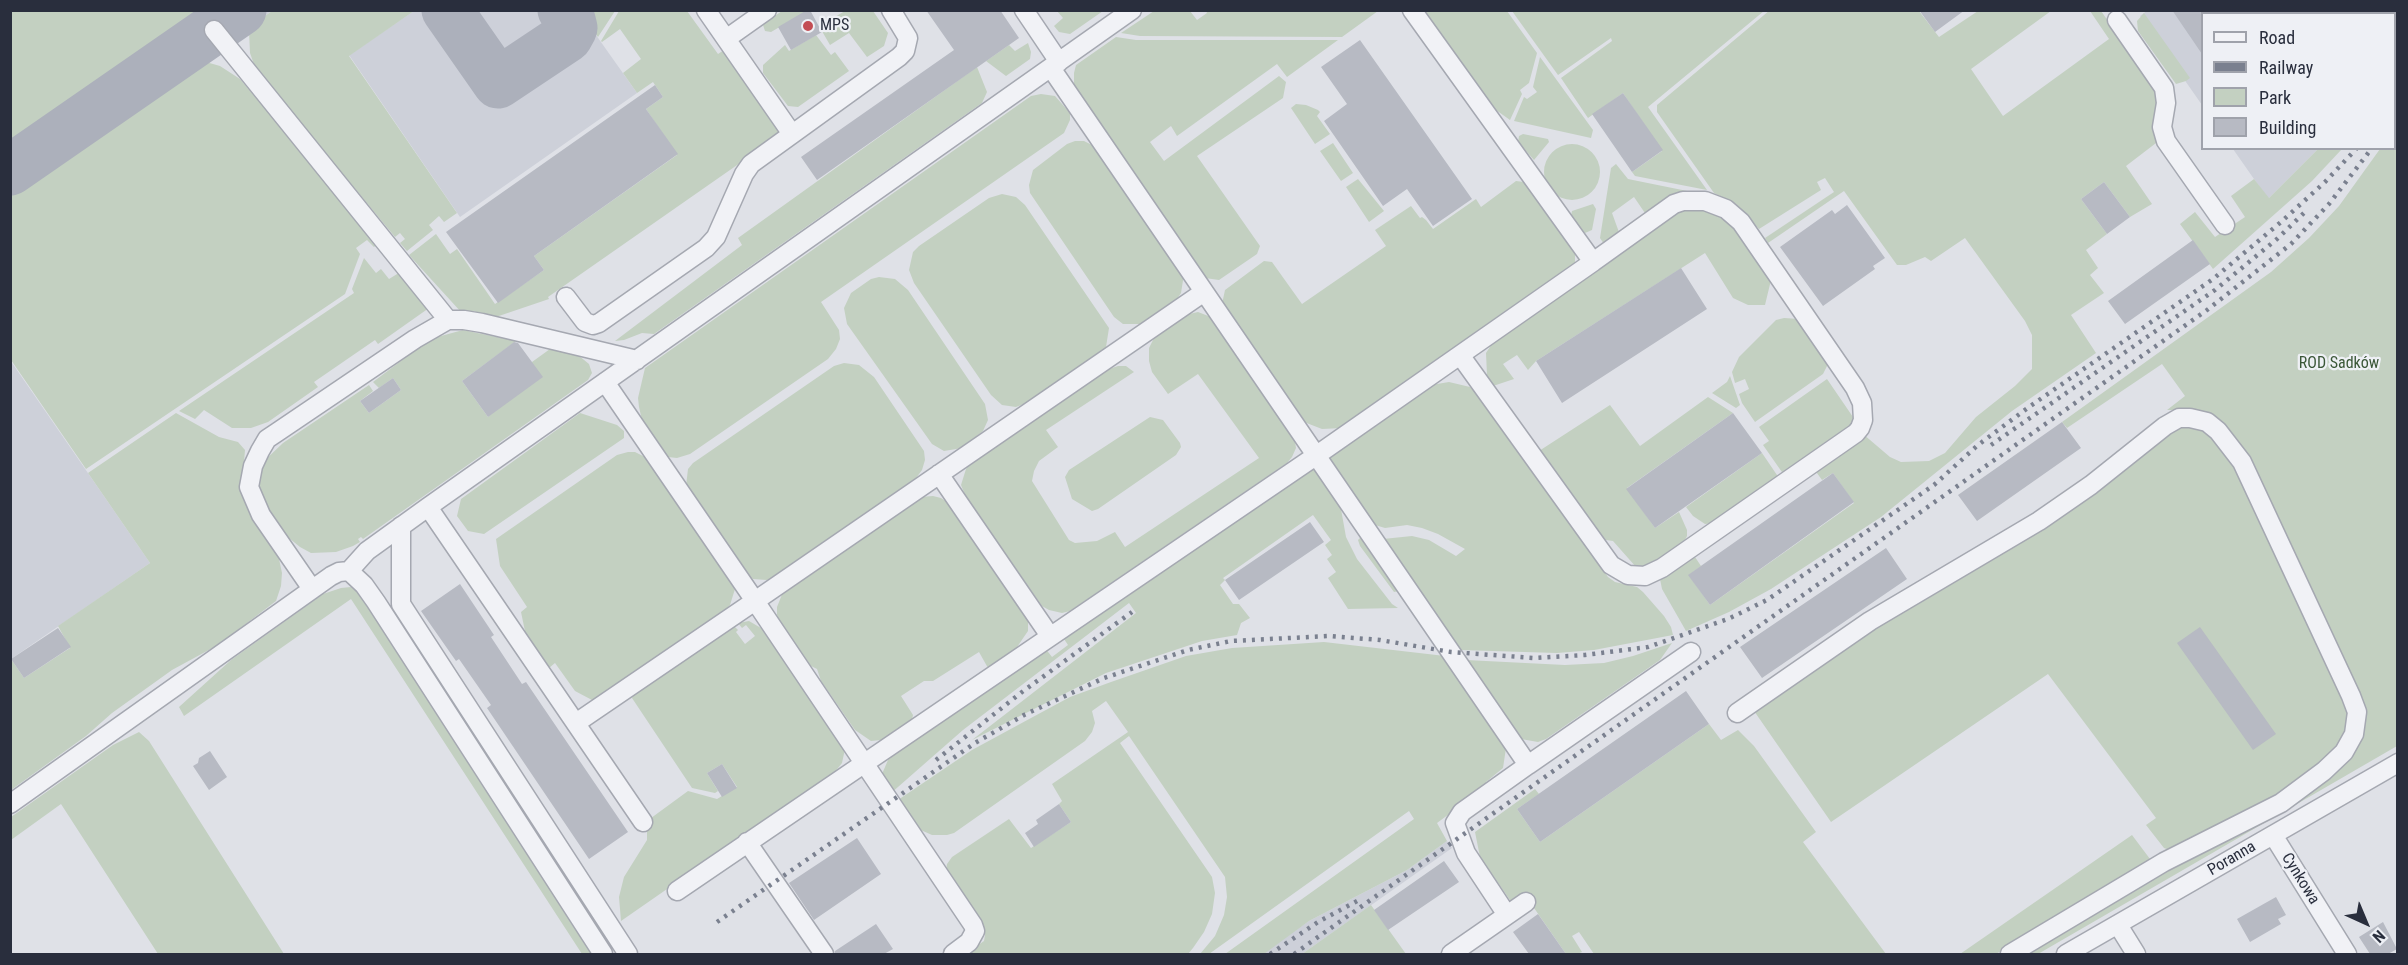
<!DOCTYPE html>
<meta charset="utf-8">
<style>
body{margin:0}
#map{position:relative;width:2408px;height:965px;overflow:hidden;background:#dfe1e7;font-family:"Roboto Condensed",sans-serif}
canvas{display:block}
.frame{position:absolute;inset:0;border:12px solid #292e3d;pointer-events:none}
.legend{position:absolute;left:2201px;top:12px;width:195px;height:138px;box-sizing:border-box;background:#eef0f5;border:2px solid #9fa2ab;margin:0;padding:8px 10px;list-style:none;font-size:18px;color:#292e3d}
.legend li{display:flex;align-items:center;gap:12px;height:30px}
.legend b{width:30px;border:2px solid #9fa2ab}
.north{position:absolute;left:2336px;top:893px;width:60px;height:60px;-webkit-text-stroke:4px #eef0f5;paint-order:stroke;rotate:136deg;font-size:16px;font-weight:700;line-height:24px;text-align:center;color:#292e3d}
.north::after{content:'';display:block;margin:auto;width:21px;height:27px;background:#292e3d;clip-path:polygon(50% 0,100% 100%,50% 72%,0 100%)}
</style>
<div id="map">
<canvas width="2408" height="965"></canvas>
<div class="frame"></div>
<ul class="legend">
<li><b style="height:8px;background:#f1f2f6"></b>Road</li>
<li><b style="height:8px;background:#7a808f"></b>Railway</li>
<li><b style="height:16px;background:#c3d0c1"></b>Park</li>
<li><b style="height:16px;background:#b7bac3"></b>Building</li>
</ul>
<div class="north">N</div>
</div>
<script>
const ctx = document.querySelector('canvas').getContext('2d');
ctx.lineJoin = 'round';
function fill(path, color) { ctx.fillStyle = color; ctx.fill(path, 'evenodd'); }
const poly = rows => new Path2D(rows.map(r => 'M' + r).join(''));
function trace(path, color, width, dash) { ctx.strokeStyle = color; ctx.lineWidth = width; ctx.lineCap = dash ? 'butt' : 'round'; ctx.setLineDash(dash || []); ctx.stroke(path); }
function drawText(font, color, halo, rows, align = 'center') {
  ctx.font = font + ' "Roboto Condensed",sans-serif'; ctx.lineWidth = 4.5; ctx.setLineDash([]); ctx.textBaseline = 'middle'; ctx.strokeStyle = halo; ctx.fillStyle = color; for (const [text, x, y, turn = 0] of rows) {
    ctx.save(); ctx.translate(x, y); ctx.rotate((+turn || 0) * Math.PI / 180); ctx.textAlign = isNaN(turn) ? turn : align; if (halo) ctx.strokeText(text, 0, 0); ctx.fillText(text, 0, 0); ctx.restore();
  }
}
fill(poly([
 [2148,10,2290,10,2292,13,2202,14,2202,105,2140,16],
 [11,11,272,11,11,191],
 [414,11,579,11,637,93,460,217,349,55],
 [2233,149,2318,149,2268,199],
 [10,360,150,563,11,659,10,659],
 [1447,841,1452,848,1302,954,1260,954,1309,921,1407,870]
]), '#cdd0d9');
fill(poly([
 [11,10,210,10,210,11,11,149],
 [1770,10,1919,11,1939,37,1978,11,2051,11,1971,69,2003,116,2109,39,2090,11,2101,11,2158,92,2160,140,2126,166,2152,204,2130,217,2104,182,2081,199,2107,234,2086,250,2098,268,2090,275,2104,293,2071,315,2096,353,2012,411,1881,517,1771,589,1729,612,1686,631,1662,589,1660,579,1693,554,1701,566,1689,575,1710,605,1854,503,1833,473,1822,480,1814,469,1863,434,1890,457,1901,462,1929,461,1945,453,1976,417,2015,386,2032,369,2032,335,2025,321,1965,238,1931,261,1925,257,1906,265,1897,265,1844,191,1768,243,1765,238,1834,192,1825,178,1817,182,1821,190,1759,229,1736,204,1714,193,1657,112,1657,105],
 [272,11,414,11,349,56,457,213,444,222,439,216,429,225,433,230,407,251,400,243,405,239,400,233,395,237,256,70,250,53,249,31,252,25],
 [579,11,615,11,598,37],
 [619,11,687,11,718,54,724,50,783,133,548,297,549,299,490,319,474,311,461,312,409,255,436,234,450,254,457,249,495,304,544,270,534,256,677,155,646,109,663,97,653,82,637,93,623,73,641,59,620,29,602,42,601,41],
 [782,11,807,11,771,32,765,31,763,25,766,22],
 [845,11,873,11,888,33,884,46,867,57,849,33,830,45,819,26],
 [1057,11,1103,11,1070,34,1059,32,1054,26,1063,18],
 [1154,11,1190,11,1197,20,1207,13,1206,11,1378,11,1342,37,1140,36,1121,33],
 [1423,11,1507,11,1537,53,1529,83,1520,90,1522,94,1510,120,1496,110],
 [1512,11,1764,11,1648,107,1707,190,1635,176,1632,172,1662,151,1623,93,1588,118,1561,78,1612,41,1611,38,1558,75],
 [2368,11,2397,11,2398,84,2395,88,2394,14,2364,13],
 [2144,13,2190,78,2186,81,2176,84,2138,31,2137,21],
 [816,35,831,55,835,52,849,71,798,107,788,106,763,73,763,65,785,45,789,51],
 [1116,37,1136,40,1338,40,1287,77,1277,64,1177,136,1171,126,1150,142,1164,161,1279,76,1286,82,1283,98,1197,156,1260,246,1257,254,1219,280,1205,278,1074,86,1074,73,1076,65],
 [1028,43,1031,52,1030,59,1006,76,986,61,1009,45,1015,51],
 [1540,57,1593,130,1591,138,1514,121,1524,97,1527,99,1537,92,1533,87],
 [206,62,220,66,240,79,379,243,374,247,367,240,356,248,360,254,345,294,86,469,11,360,10,191,196,63],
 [977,67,987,92,982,103,654,334,642,333,624,340,615,341,742,245,738,238],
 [1041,94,1055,96,1070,113,1070,120,1064,133,821,302,839,330,840,339,836,349,828,359,690,454,677,458,668,457,664,453,642,420,639,407,638,398,645,368,1031,96],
 [1296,104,1306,105,1318,110,1320,112,1317,116,1330,134,1315,144,1291,108],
 [2397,123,2397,746,2038,954,2018,954,2123,894,2274,813,2360,736,2251,471,2183,410,2167,410,2185,396,2162,364,2067,428,2062,422,2271,272,2309,238,2339,206,2380,149,2394,148,2395,127],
 [1523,134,1548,139,1549,142,1534,160,1518,142,1519,136],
 [1075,141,1084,141,1098,148,1184,274,1181,293,1175,302,1140,324,1123,324,1114,317,1030,193,1029,185,1033,170,1067,144],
 [1333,143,1353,173,1341,181,1320,151],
 '1544 172a28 28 0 1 1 56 0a28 28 0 1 1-56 0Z',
 [2318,149,2342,149,2312,181,2213,269,2180,224,2195,212,2215,237,2245,217,2231,196,2254,179,2269,198],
 [1616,164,1628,179,1697,193,1647,216,1634,197,1612,213,1620,235,1604,244,1600,238,1611,168],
 [1358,179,1384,211,1369,222,1346,187],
 [1516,181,1524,182,1575,253,1575,266,1342,428,1322,429,1304,422,1222,304,1225,290,1264,261,1272,262,1302,304,1386,246,1375,230,1411,206,1420,218,1422,217,1426,220,1433,229,1476,199,1481,207],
 [1002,194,1016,197,1025,205,1109,328,1106,347,1103,351,1029,402,1016,407,1002,405,991,395,914,283,909,270,913,252,919,246,989,198],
 [1593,204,1596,209,1592,230,1585,233,1571,216,1572,211],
 [1684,207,1708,209,1732,222,1771,280,1765,305,1748,305,1733,298,1705,253,1536,361,1528,370,1517,355,1503,364,1514,379,1493,386,1487,375,1486,353,1495,339],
 [364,258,376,273,381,269,389,279,402,271,429,308,378,344,375,340,314,382,318,387,268,422,251,428,232,428,204,410,195,419,179,411,354,293,352,289],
 [879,277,895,279,908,290,985,404,988,420,983,431,962,448,944,451,932,444,847,324,844,308,851,293,871,279],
 [1198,312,1216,319,1294,435,1296,448,1292,457,1287,463,1070,611,1062,613,1049,610,1042,606,966,497,961,485,966,469,971,462,1106,370,1118,366,1126,366,1134,372,1046,430,1058,447,1039,461,1034,471,1032,481,1069,540,1075,543,1097,541,1115,532,1125,547,1259,458,1198,374,1168,394,1152,372,1149,361,1149,348,1155,336,1185,315],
 [1784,318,1799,319,1829,362,1823,374,1755,422,1742,403,1739,394,1749,389,1745,379,1735,383,1732,372,1739,357,1776,320],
 [463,330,516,341,462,381,488,417,532,362,550,349,578,355,589,364,592,373,588,380,363,539,361,537,358,539,360,542,353,546,336,552,311,553,300,547,284,534,259,495,257,481,262,463,283,443,369,385,373,391,360,401,369,413,401,390,393,378,379,388,373,382,430,339],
 [844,363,859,365,874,377,924,451,925,460,922,470,913,482,775,577,767,580,753,579,749,576,686,486,688,469,693,463,834,366],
 [1730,376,1740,405,1736,408,1712,393,1727,382],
 [1827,379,1855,420,1854,424,1784,475,1763,445,1769,441,1759,427],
 [1449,382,1470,387,1489,404,1608,577,1615,582,1637,587,1643,592,1664,616,1671,627,1673,635,1594,650,1557,653,1460,650,1383,539,1412,536,1429,540,1456,556,1465,549,1438,534,1422,528,1407,525,1385,528,1375,525,1329,460,1329,457,1431,385],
 [1708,397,1733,413,1627,488,1655,528,1679,512,1687,530,1687,536,1683,544,1652,567,1636,567,1613,541,1599,539,1539,451,1610,405,1640,446],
 [176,413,219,437,238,442,245,450,242,487,278,554,282,573,281,586,276,601,218,645,172,670,112,713,86,736,11,790,11,659,24,678,70,648,58,626,150,563,88,473],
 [580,413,617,425,624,431,624,438,484,534,468,531,457,516,461,499],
 [1150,417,1163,420,1180,443,1181,447,1176,455,1098,509,1092,511,1072,499,1065,477,1069,470],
 [2187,425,2200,429,2226,448,2347,701,2349,718,2342,742,2297,786,2172,851,2164,848,2146,825,2156,818,2048,674,1831,822,1752,708,2169,430],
 [628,452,635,452,645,457,735,589,730,605,724,611,596,699,592,700,575,691,555,663,549,668,526,636,521,612,527,607,500,566,496,539,617,455],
 [1762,453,1779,478,1714,523,1705,524,1693,516,1686,507],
 [1312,468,1316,469,1339,498,1346,537,1357,559,1392,604,1398,608,1348,609,1328,578,1336,572,1327,559,1332,555,1325,545,1331,540,1313,515,1223,578,1225,580,1220,585,1233,604,1239,604,1250,618,1241,623,1237,635,1202,641,1106,673,972,740,1136,613,1129,603,963,730,890,794,882,774,888,760,900,748,1045,648,1052,657,1068,645,1062,636],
 [933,496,941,498,952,505,1028,614,1028,631,1015,650,988,668,979,652,933,681,924,681,901,696,913,715,912,720,881,740,871,741,855,730,821,681,817,669,809,665,781,625,777,615,777,607,783,592,920,497],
 [1360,538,1362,539,1399,591,1394,592,1360,546,1358,540],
 [351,587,363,597,593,954,582,954,351,599,184,716,179,707,231,660,323,594,341,588],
 [749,621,766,631,845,749,842,763,834,773,621,921,619,897,624,877,647,840,647,821,688,791,717,799,737,787,722,764,707,773,718,791,715,793,692,788,632,698,633,695,734,626,738,630,736,632,745,644,755,636,746,625,742,628,738,623],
 [1324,642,1445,656,1506,748,1503,768,1486,782,1488,785,1437,823,1447,841,1407,870,1309,921,1264,954,1225,954,1414,819,1409,811,1209,954,1200,954,1215,936,1224,915,1227,897,1225,877,1129,736,1120,743,1212,877,1215,893,1212,914,1204,932,1193,948,1188,954,965,954,984,941,985,935,984,929,946,871,947,864,952,857,1009,819,1031,848,1071,822,1059,804,1062,801,1052,784,1128,732,1106,701,1092,711,1095,723,1092,732,1085,741,954,833,947,835,932,835,914,827,895,802,972,750,1031,718,1070,697,1111,682,1186,656,1232,648],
 [1672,643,1660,660,1546,739,1538,742,1521,739,1466,660,1565,665,1604,663,1633,656],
 [1709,724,1721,740,1738,730,1754,746,1816,832,1803,842,1886,954,1594,954,1579,932,1572,936,1582,952,1577,954,1566,954,1525,895,1512,903,1480,857,1475,832,1535,789,1539,794,1517,809,1540,842],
 [139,732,149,741,284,954,158,954,61,804,11,840,11,817,113,745],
 [2132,835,2150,859,2150,863,1996,954,1960,954],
 [1371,905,1406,954,1302,954]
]), '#c3d0c1');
trace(poly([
 [447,10,498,83,567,37,572,28,570,20,563,10],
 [10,170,241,10]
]), '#acb0bb', 51);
fill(poly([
 [807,10,810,10,822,32,791,50,778,27],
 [926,10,1000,10,1019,38,817,180,801,157,954,50],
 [1919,10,1965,10,1935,32],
 [2172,10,2202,10,2202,54],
 [1360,40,1472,199,1433,226,1407,189,1383,206,1324,121,1347,104,1321,67],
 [655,85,663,97,646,109,678,154,534,256,544,270,498,303,446,232],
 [1623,93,1663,150,1632,172,1592,114],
 [2104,182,2130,217,2107,234,2081,199],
 [1847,205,1885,258,1873,266,1875,269,1823,306,1780,247,1832,210,1835,214],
 [2193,240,2210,264,2125,324,2108,301],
 [1681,268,1707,309,1562,403,1536,361],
 [514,342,518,343,543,377,488,417,462,381],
 [393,378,401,390,369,413,360,401],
 [1733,413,1762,453,1655,528,1626,489],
 [2062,422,2081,448,1977,521,1958,495],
 [1833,473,1854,502,1710,605,1688,575],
 [1310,522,1324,542,1239,600,1225,580],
 [1886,548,1907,579,1762,678,1740,647],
 [460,584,494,635,491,637,522,684,526,682,628,832,589,859,487,708,491,705,459,659,456,661,421,611],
 [2200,627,2276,734,2253,750,2177,643],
 [58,628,71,647,24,678,11,659],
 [1686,691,1709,724,1540,842,1517,809],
 [210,751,227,777,209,790,193,766,198,763,199,758],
 [722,764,737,788,722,797,707,773],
 [1059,804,1071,822,1034,847,1025,833,1038,824,1036,820],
 [857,838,881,874,814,920,789,883],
 [1444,861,1459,882,1388,930,1374,910],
 [2276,897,2286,915,2278,919,2281,924,2250,942,2237,919],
 [1538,914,1566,954,1529,954,1513,932],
 [2383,922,2397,949,2388,954,2370,954,2359,937],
 [876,924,893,949,884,954,835,954,835,951]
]), '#b7bac3');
const minor = poly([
 [706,10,792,134],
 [1024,10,1059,62],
 [2117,20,2164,88,2166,103,2162,127,2166,141,2225,225],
 [214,30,448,320],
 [726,39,767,10],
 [1051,68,1528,765,1691,652],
 [566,297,585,322,593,325,599,323,706,248,716,237,744,174,751,164,899,57,905,51,908,38,891,10],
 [1460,355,1611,565,1628,575,1645,576,1662,568,1856,433,1860,428,1863,420,1862,403,1855,388,1741,222,1726,209,1705,201,1683,201,1674,204,1593,262],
 [605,382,755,601,1204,292],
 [939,474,1050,636],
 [428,507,643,822],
 [401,526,401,604,628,954],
 [349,571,367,551,428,507,1132,10],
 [312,589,261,515,249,487,253,466,260,451,267,439,276,433,415,339,448,320,464,320,482,323,637,360],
 [1737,713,1870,621,2039,521,2091,485,2165,426,2179,418,2190,418,2207,422,2218,431,2242,462,2351,696,2357,712,2354,734,2344,752,2324,771,2281,803,2164,862,2010,954],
 [576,723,755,601,973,925,975,931,969,942,953,954],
 [10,804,331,576,339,572,349,571,364,585,376,602,603,954],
 [2273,835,2347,954],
 [747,842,824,954],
 [677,891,1317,455,1593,262,1412,10],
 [1507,915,1466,853,1455,823,1462,812,1528,765],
 [2118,925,2136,954],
 [1451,954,1526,902],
 [2066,954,2398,763]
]);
trace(minor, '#a5a8b1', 21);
trace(minor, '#f1f2f6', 18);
trace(poly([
 [2394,114,2398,109],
 [1991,445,2215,290,2277,239,2308,209],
 [936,760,1022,692,1132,612],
 [717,922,975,743,1024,715,1104,678,1188,650,1231,641,1329,636,1380,640,1451,652,1534,658,1585,655,1648,647,1728,619,1767,600,1934,485,1978,445,2029,407,2213,279,2281,222,2325,182,2357,148],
 [1270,954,1318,922,1359,900],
 [1294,954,2207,310,2291,244,2329,204,2372,148]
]), '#7a808f', 4.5, [3, 6]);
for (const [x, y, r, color] of [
 [808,26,6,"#c34d54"]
]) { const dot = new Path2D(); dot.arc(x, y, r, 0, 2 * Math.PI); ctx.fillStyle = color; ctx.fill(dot); trace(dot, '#eef0f5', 2); }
drawText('16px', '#292e3d', '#eef0f5', [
 ["MPS",820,26]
], 'left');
drawText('16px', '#3b5738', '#eef0f5', [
 ["ROD Sadków",2339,364]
]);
drawText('16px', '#292e3d', '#eef0f5', [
 ["Poranna",2232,859,-30],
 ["Cynkowa",2300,879,58]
]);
</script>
